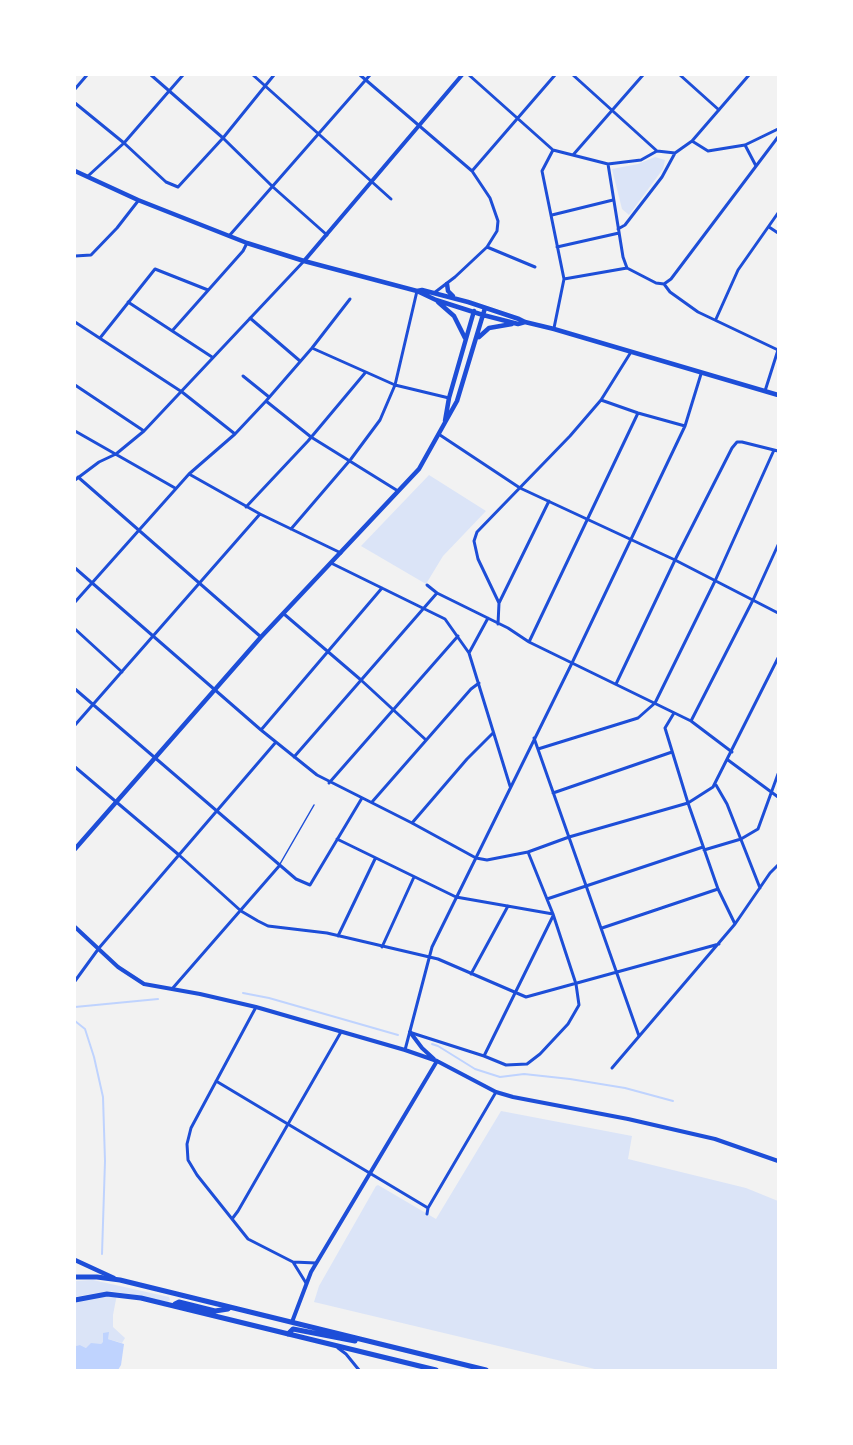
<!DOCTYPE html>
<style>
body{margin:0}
#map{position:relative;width:853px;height:1445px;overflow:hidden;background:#f2f2f2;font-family:Overpass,sans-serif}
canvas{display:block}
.frame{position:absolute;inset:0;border:76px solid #fff;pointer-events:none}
</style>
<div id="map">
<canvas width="853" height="1445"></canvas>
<div class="frame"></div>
</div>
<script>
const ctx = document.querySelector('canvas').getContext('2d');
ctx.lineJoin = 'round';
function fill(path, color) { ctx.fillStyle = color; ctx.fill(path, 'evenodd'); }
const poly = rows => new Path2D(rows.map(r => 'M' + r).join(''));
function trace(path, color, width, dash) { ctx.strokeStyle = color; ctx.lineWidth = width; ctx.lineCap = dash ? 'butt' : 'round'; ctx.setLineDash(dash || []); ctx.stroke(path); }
fill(poly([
 [655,157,665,160,663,169,629,215,622,209,612,169,638,164],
 [429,475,486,511,443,556,426,584,361,546],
 [501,1111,632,1136,628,1159,746,1188,778,1201,778,1370,599,1370,314,1302,319,1286,376,1186,378,1185,436,1219],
 [93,1280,169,1297,170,1300,168,1302,130,1294,108,1291,75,1297,75,1281],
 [117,1294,113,1315,113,1327,125,1338,122,1343,108,1339,101,1344,86,1348,80,1345,75,1346,75,1300]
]), '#dbe4f7');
fill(poly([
 [109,1332,108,1339,124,1344,121,1365,118,1370,75,1370,75,1346,80,1345,86,1348,91,1343,101,1344,103,1342,103,1333]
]), '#bfd3fe');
trace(poly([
 [243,993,269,998,398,1035],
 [75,1007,158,999],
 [75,1021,85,1029,94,1057,103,1097,105,1161,102,1254],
 [432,1044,438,1046,475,1069,500,1077,524,1074,570,1079,625,1088,673,1101]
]), '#bfd3fe', 2);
trace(poly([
 [280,864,314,805]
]), '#1d4ed8', 1.5);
trace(poly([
 [151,75,223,138,273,187,327,235],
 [253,75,391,199],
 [360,75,472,171,490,198,498,221,497,231,487,247,455,277,434,293],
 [469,75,553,150,608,164,641,160,657,151],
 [573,75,657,151,675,153],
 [680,75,719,110],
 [75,89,87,75],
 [75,103,124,143,166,182,178,187,223,138,274,75],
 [692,141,708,151,745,145,778,129],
 [745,145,756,166],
 [553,150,542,171,564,279,554,328],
 [573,155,643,75],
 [608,164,623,257,627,268,656,283,664,284,670,292,698,312,778,350,765,391],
 [472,171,555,75],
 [88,176,124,143,183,75],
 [552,215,613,200],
 [769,227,778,233],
 [618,229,625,225,662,177,675,153,692,141,749,75],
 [229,236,370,75],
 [487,247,535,267],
 [557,247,619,233],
 [75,256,91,255,117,228,138,201],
 [564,279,627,268],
 [664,284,671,279,778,137],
 [128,302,212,357],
 [250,318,300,361],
 [716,319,738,270,778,213],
 [75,322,182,392,235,434],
 [172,331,243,251,247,243],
 [100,338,155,269,208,290],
 [312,348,395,385,449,398],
 [243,376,269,397],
 [75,385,144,431],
 [601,400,638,413,685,426],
 [266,401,311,437,398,491],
 [75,431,175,488],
 [440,435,520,488,675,560,778,613],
 [189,474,260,514,341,553],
 [78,477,261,637],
 [75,480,99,462,116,454,144,431,304,261],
 [246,507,308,441,365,373],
 [291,529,351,459,380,420,395,385,417,291],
 [331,563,445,619,469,653,510,786],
 [75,568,261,730,317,775,412,823,476,858,487,860,528,852,569,837,688,803,713,787,778,658],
 [427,585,437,593,508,628,529,642,691,721,732,752],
 [75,602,189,474,235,434,266,401,312,348,350,299],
 [499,603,478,559,474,541,477,532,570,436,601,400,631,352],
 [284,614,361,680,426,740],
 [498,624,499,603,549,501],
 [75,629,122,672],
 [529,642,638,413],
 [469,653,488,618],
 [616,684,675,560,732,448,737,442,742,442,778,451],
 [75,689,296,879,310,885,362,798],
 [674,713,665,728,688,803,718,889,735,924],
 [691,721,753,600,778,545],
 [75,725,260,514],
 [261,730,382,588],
 [534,738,639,1036],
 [538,749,638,718,655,703,715,581,774,450],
 [294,757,437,593],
 [728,760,778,797],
 [75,767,179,855,241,911,258,921,268,926,327,933,438,959,526,997,719,944],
 [329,783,458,636],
 [716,785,727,804,760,888],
 [553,793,672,752],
 [372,802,471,689,479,683],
 [412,823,467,759,493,733],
 [337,839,456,897,553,914],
 [704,850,741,839,758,829,778,774],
 [547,899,703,847],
 [602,928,718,889],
 [338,936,375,859],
 [382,947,414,877],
 [471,974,508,906],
 [75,981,99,948,276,742],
 [172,989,280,865],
 [256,1007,191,1128,187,1144,188,1160,197,1175,248,1239,293,1262,316,1263],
 [412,1033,484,1056,506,1065,527,1064,540,1054,568,1024,579,1005,576,984,553,914,528,852],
 [405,1050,432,947,572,663,685,426,701,374],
 [484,1056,553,916],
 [612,1068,735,924,770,873,778,865],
 [216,1081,428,1208],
 [427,1214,428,1208,496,1092],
 [232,1219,238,1211,341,1032],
 [293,1262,306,1283],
 [338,1348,346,1354,359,1370]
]), '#1d4ed8', 3);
trace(poly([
 [304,261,462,75],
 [75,927,118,967,144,984,200,994,256,1007,405,1050,437,1061,496,1092,513,1097,628,1119,715,1139,778,1161],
 [410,1032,422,1048,434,1059],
 [292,1322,311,1272,437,1061]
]), '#1d4ed8', 4);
trace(poly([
 [75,171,138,200,247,243,304,261,417,291,436,300,483,315,518,324,525,322],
 [447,284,448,291,453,296],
 [417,291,422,290,468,302,519,319,525,322,554,329,778,395],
 [438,302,454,316,465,338],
 [479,337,489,328,512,324],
 [445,421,449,398,474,311],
 [75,849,261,637,419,469,457,401,485,308],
 [75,1260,114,1278]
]), '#1d4ed8', 4.5);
trace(poly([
 [75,1277,97,1277,120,1280,486,1370],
 [75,1300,107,1294,141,1298,436,1370],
 [175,1304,179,1302,215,1311,228,1309],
 [288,1334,293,1329,355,1341]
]), '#1d4ed8', 5);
</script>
